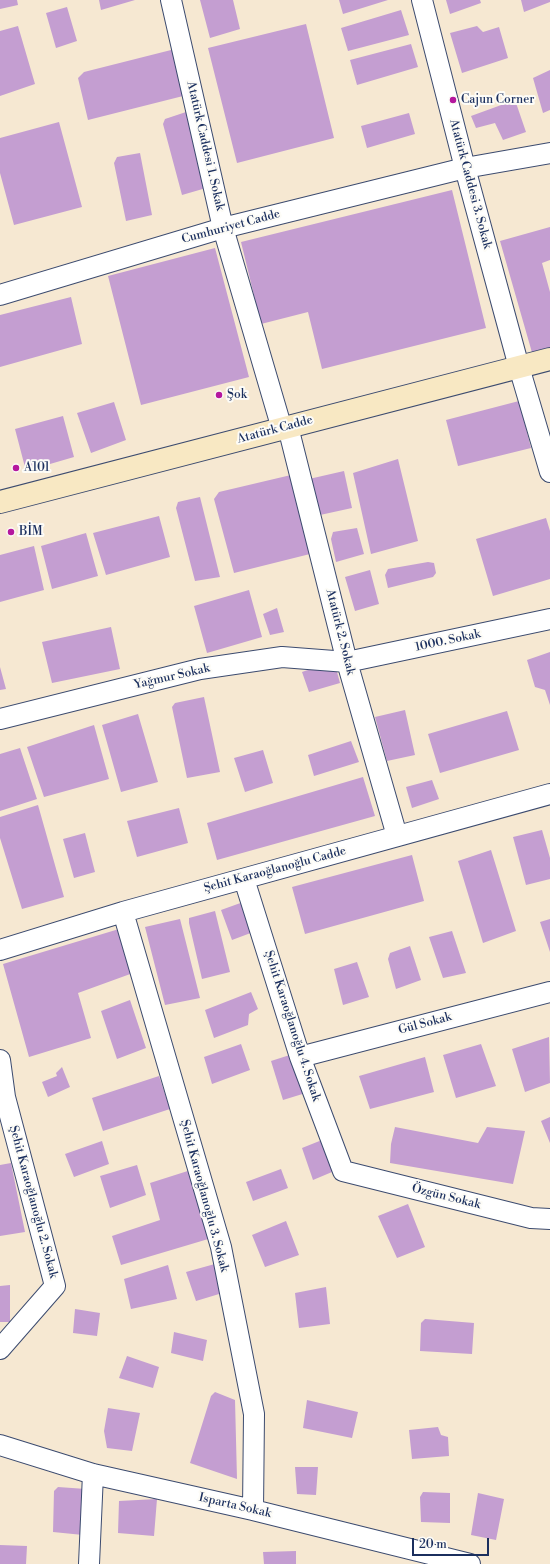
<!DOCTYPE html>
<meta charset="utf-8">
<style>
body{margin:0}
#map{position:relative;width:550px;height:1564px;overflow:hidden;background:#f6e8d2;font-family:"Libre Bodoni",serif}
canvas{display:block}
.scale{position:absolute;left:412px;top:1538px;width:77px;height:18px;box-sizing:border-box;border:2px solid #1b2f5e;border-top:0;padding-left:5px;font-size:12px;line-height:14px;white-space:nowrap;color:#1b2f5e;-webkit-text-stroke:3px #fdfcf7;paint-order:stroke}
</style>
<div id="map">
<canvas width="550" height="1564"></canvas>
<div class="scale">20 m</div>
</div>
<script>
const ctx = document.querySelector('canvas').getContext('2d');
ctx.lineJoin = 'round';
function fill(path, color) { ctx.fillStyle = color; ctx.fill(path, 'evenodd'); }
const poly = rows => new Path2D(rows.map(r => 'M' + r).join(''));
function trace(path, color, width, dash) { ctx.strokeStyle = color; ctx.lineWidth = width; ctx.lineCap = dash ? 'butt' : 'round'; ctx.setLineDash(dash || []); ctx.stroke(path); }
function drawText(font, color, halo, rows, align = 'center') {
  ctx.font = font + ' "Libre Bodoni",serif'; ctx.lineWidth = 4; ctx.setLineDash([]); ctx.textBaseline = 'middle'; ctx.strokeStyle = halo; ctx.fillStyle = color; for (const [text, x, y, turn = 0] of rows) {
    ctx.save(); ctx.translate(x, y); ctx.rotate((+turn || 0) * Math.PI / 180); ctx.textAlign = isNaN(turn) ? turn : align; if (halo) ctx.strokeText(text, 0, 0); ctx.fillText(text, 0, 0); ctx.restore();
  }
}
fill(poly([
 [0,0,17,0,18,5,0,9],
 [99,0,135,0,101,10],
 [200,0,233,0,240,29,210,38],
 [339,0,388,0,343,14],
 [446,0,480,0,481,3,450,14],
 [521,0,550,0,550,2,524,12],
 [67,7,77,41,56,48,46,13],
 [401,10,409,35,348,51,341,28],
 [306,24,334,138,237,163,208,48],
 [18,26,35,84,0,96,0,31],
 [477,26,483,32,499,27,508,58,462,73,450,33],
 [411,44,418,67,357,85,350,60],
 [179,48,191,94,88,120,78,78,84,72],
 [550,70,550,110,543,113,533,78],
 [515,100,526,132,503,140,495,123,476,128,471,116],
 [192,110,213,186,182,195,163,124,165,119],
 [409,113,415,134,367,148,361,126],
 [59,122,82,207,14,225,0,173,0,138],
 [140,153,152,215,126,221,114,163,117,157],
 [452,190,486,328,322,369,308,312,261,324,241,242],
 [550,227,550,260,542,263,550,292,550,351,533,356,500,241],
 [215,248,249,377,141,405,108,276],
 [71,297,82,344,0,367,0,315],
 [519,401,531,448,458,466,446,420],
 [114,402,126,440,91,453,77,413],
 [63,416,74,457,26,471,15,429],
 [398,459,418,541,371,554,353,473],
 [344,471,352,508,320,515,309,479],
 [291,475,310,554,234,573,214,499,219,492],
 [200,497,220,577,195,581,176,508,178,502],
 [159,516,170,557,106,575,93,533],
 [546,518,550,531,550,579,493,596,476,539],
 [357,528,364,554,336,562,331,539,333,532],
 [86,533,98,576,52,589,41,546],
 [34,546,44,590,0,602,0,555],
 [428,562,434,563,436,573,433,577,388,588,385,575,388,569],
 [370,570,379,604,355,611,345,577],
 [249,590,262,637,207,653,194,606],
 [277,608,284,632,270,635,263,614],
 [111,627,120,669,52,683,42,642],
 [550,652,550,705,545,690,535,687,527,660],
 [334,661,340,683,309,692,302,672],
 [0,667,6,689,0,690],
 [204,697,220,772,187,778,172,707,175,703],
 [405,710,415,755,387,761,375,717],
 [507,711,519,750,440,773,428,734],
 [138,714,158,782,121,792,102,725],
 [94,725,109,779,44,797,27,747],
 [351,741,359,762,314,776,308,755],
 [20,748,37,799,0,811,0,754],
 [263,750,273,783,245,792,234,758],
 [363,777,375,816,217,860,207,823],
 [432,780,439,799,412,808,406,787],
 [38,805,64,897,22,909,0,838,0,817],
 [179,808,188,843,137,857,127,821],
 [542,830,550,858,550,879,526,885,513,837],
 [85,833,95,872,74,878,63,839],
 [491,850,516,931,483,943,458,861],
 [412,855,424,901,305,934,292,887],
 [246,901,256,931,232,940,221,910],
 [215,911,230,972,202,979,189,923,189,918],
 [180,919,200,998,165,1005,145,927],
 [550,919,550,952,540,922],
 [119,929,133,973,78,993,91,1038,29,1057,3,964],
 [452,931,466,973,443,978,429,937],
 [410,946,421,980,396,989,388,959,390,953],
 [357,962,369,997,343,1005,334,969],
 [251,992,258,1009,249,1014,248,1025,214,1038,205,1010],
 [130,1000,146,1048,117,1059,101,1011],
 [549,1037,550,1083,525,1092,512,1049],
 [241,1044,250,1070,212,1084,204,1057],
 [481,1044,496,1086,456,1098,443,1055],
 [296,1053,309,1092,283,1100,271,1061],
 [425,1057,434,1092,370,1109,359,1076],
 [62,1067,70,1087,48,1097,42,1082,57,1076,56,1073],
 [159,1076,170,1109,103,1131,92,1098],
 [550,1117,550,1143,541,1121],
 [395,1127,478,1143,487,1127,525,1131,513,1184,390,1163,391,1144],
 [322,1140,332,1172,313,1180,302,1148],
 [102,1141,109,1164,74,1177,65,1154],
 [11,1163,25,1232,0,1236,0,1165],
 [137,1165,146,1195,110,1208,100,1176],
 [194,1169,215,1237,121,1265,112,1236,160,1220,150,1183],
 [281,1169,288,1188,253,1201,246,1182],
 [408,1204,425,1247,397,1258,378,1216],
 [286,1221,299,1255,265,1267,252,1235],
 [222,1262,229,1291,196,1301,186,1272],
 [168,1265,177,1299,131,1309,124,1279],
 [10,1285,10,1322,0,1322,0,1286],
 [326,1287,330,1324,299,1328,295,1293],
 [75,1309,100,1313,97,1336,73,1333],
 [425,1319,474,1323,472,1354,420,1351,421,1323],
 [174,1332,207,1340,203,1361,171,1353],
 [127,1356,159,1367,153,1388,119,1378],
 [215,1392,235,1400,237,1479,190,1463,211,1396],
 [307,1400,358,1412,352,1438,303,1428],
 [108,1408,140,1413,132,1451,107,1448,104,1431],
 [438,1427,441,1435,448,1437,449,1456,412,1459,409,1430],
 [295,1467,318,1467,316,1495,297,1494],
 [58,1487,86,1489,83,1535,53,1532,54,1491],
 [423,1492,450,1493,450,1523,421,1522,420,1497],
 [478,1493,504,1499,496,1540,471,1535],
 [157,1499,154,1536,118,1533,119,1501],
 [0,1545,27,1546,26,1564,0,1564],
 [296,1551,296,1564,264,1564,263,1552]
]), '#c49ed1');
const minor = poly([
 [171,0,223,228,282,429],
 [422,0,465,168,519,367,550,472],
 [0,295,223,228,465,168,550,153],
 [288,427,347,662,397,836],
 [0,719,200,669,282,657,347,662,550,619],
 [244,879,300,1057,343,1171,531,1218,550,1219],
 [123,912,221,1247,254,1414,253,1510],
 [0,950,123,912,550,794],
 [300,1057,550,992],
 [0,1060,5,1097,55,1286,0,1349],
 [0,1445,93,1474,253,1510,470,1564],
 [89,1564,93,1474]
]);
const secondary = poly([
 [0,502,550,359]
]);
trace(minor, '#3c4b6f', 22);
trace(secondary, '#3c4b6f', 24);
trace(minor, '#fff', 20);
trace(secondary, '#f8e8c3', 22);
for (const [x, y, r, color] of [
 [453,100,4,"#b5179e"],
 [219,395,4,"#b5179e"],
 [16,468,4,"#b5179e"],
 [11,532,4,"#b5179e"]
]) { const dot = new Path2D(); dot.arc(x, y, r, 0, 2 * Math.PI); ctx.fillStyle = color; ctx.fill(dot); trace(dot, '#fdfcf7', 1.5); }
drawText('12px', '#1b2f5e', '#fdfcf7', [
 ["Cajun Corner",461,100],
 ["Şok",227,395],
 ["A101",24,468],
 ["BİM",19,532]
], 'left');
drawText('12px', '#1b2f5e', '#fdfcf7', [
 ["Atatürk Caddesi 1. Sokak",205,146,77],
 ["Atatürk Caddesi 3. Sokak",470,184,75],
 ["Cumhuriyet Cadde",231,227,-15],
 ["Atatürk Cadde",275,430,-15],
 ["Atatürk 2. Sokak",340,632,76],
 ["1000. Sokak",448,641,-12],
 ["Yağmur Sokak",172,677,-13],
 ["Şehit Karaoğlanoğlu Cadde",275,870,-15],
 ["Gül Sokak",425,1024,-15],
 ["Şehit Karaoğlanoğlu 4. Sokak",292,1026,72],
 ["Şehit Karaoğlanoğlu 3. Sokak",204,1196,75],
 ["Özgün Sokak",446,1197,14],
 ["Şehit Karaoğlanoğlu 2. Sokak",33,1202,75],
 ["Isparta Sokak",235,1506,13]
]);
</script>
